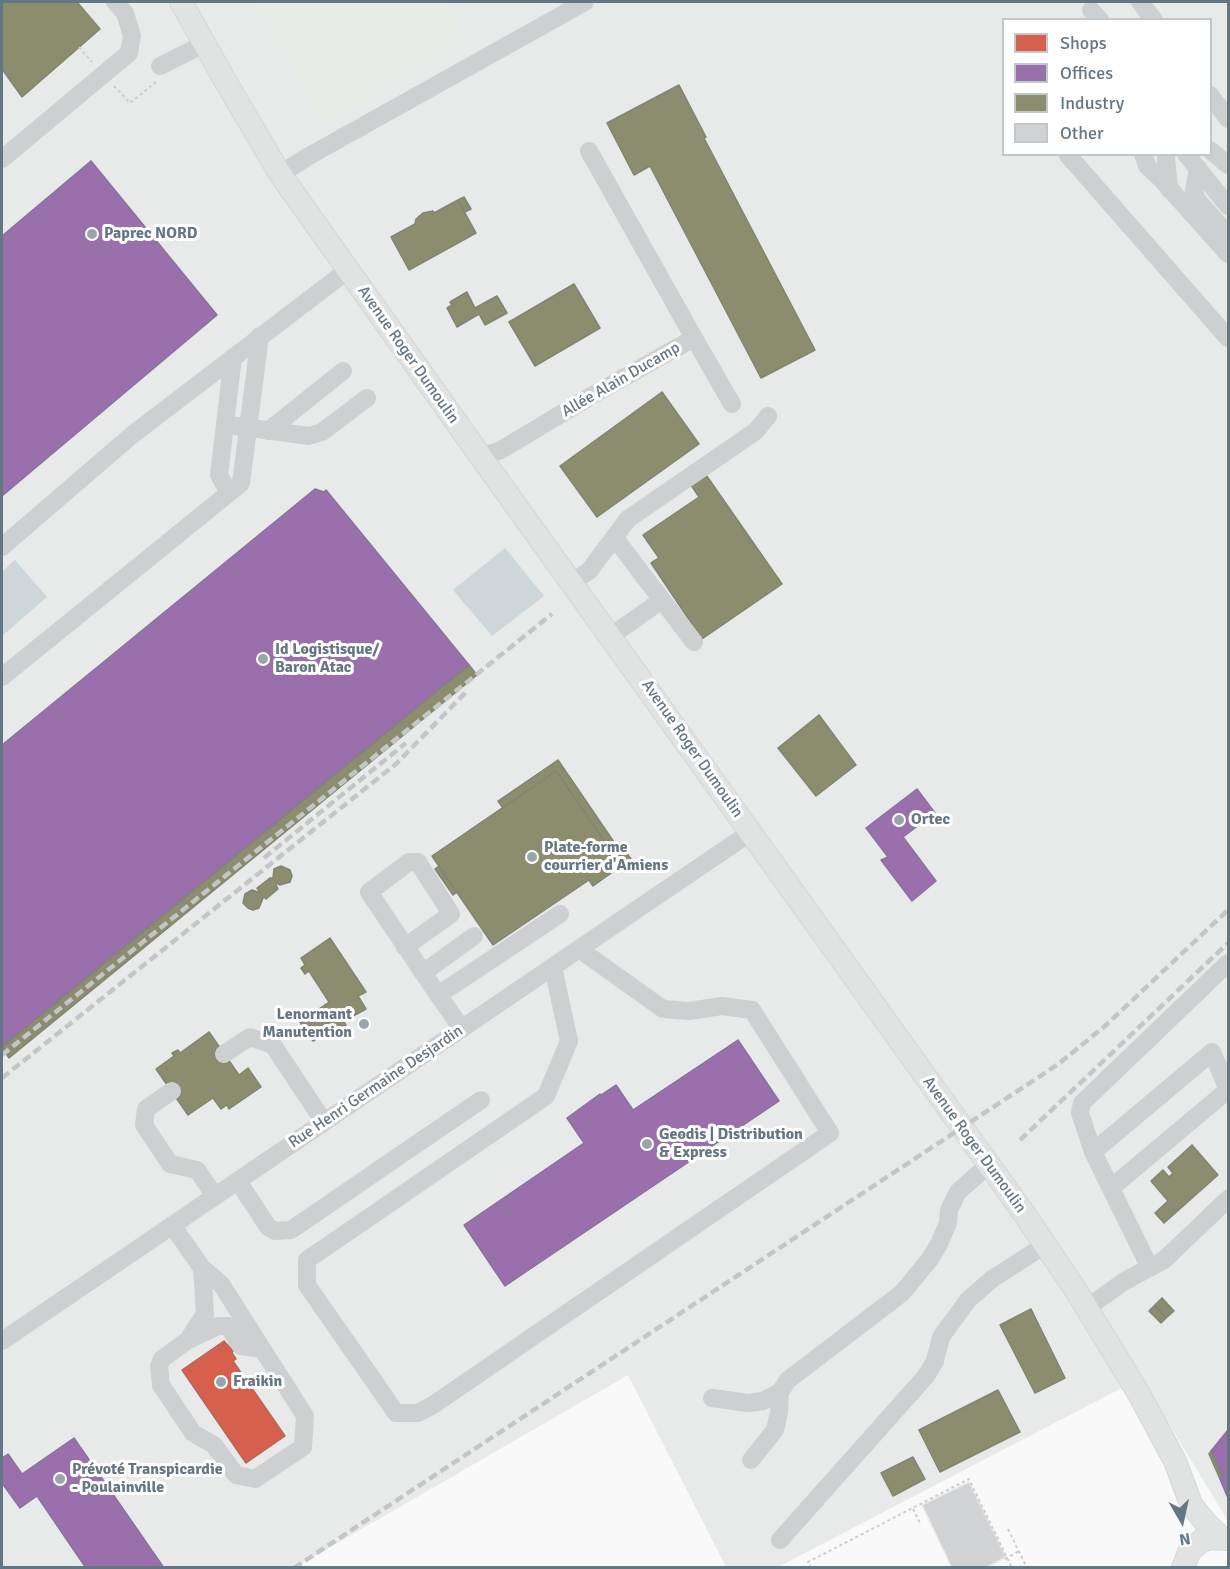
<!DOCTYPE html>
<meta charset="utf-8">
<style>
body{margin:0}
#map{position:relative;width:1230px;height:1569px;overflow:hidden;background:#f9f9f9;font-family:Signika,sans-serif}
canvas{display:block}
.frame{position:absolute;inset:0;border:3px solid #657683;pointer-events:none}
.legend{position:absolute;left:1002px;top:18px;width:210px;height:138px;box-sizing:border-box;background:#fff;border:2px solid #c1c8cd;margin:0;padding:8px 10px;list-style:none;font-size:18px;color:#657683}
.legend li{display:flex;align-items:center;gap:12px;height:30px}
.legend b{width:30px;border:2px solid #c1c8cd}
.north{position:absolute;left:1152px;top:1491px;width:60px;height:60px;-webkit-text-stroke:4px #fff;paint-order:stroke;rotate:171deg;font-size:16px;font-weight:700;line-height:24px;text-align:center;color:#657683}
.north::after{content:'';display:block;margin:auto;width:21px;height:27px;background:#657683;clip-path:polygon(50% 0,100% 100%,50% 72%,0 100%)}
</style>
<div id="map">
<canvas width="1230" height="1569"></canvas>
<div class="frame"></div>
<ul class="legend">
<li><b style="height:16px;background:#d6604d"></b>Shops</li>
<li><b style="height:16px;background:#9970ab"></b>Offices</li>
<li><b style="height:16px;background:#8c8c6e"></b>Industry</li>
<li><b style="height:16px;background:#d0d2d3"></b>Other</li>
</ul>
<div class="north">N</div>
</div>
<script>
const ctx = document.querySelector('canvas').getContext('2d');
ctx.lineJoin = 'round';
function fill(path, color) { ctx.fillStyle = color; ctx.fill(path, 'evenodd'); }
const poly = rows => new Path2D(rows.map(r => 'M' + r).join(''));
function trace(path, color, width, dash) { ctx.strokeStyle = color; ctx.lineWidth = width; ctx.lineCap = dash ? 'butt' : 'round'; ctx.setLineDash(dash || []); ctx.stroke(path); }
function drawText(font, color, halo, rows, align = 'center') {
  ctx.font = font + ' Signika,sans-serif'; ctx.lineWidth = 6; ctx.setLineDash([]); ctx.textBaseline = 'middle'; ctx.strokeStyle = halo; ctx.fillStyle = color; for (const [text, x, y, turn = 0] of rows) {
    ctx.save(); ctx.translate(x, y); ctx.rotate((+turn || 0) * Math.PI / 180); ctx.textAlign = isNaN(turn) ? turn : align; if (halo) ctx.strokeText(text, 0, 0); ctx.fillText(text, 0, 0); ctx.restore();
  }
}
fill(poly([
 [2,2,1228,2,1228,1521,1141,1378,778,1567,726,1567,628,1375,296,1567,2,1568],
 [1004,20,1210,20,1210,154,1004,154]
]), '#e8e9e9');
fill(poly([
 [256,2,444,2,467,43,324,123]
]), '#e8ebe6');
fill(poly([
 [505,548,544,596,492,636,453,590],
 [15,560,47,597,2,636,2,572]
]), '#ced6d9');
const shops = poly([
 [224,1341,233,1351,232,1353,236,1359,233,1361,285,1436,246,1463,182,1370,224,1341]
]);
fill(shops, '#d6604d');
trace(shops, '#b4675d', 1.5);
const offices = poly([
 [91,161,217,315,2,496,2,236,91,161],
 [315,489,324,492,326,490,469,665,2,1047,2,745,315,489],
 [917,789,935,813,903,837,936,881,912,901,881,860,888,857,866,828,917,789],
 [738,1040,779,1101,505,1286,464,1225,584,1143,567,1118,600,1094,601,1095,616,1085,633,1110,738,1040],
 [1228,1430,1228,1495,1227,1496,1220,1479,1222,1476,1211,1451,1228,1430],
 [74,1438,164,1568,86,1568,37,1496,20,1508,2,1483,2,1458,8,1454,22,1474,74,1438]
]);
fill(offices, '#9970ab');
trace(offices, '#89729f', 1.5);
const industry = poly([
 [2,2,77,2,100,29,22,97,2,69,2,2],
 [679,85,706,137,704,138,815,350,761,378,650,166,634,175,607,123,679,85],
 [464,197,471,209,465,212,458,200,464,197],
 [458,200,476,233,409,270,391,237,415,224,416,219,423,213,433,211,434,213,458,200],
 [574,284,600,328,535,366,509,322,574,284],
 [467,292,475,308,497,296,507,313,485,325,479,314,457,327,447,308,452,305,450,302,467,292],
 [662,392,699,444,597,517,560,466,662,392],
 [704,472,782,584,702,639,651,563,659,558,643,535,699,497,689,482,704,472],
 [469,665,477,675,9,1058,2,1047,469,665],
 [819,715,856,765,816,796,778,748,819,715],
 [558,760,616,845,610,849,556,771,503,808,498,801,558,760],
 [556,771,610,849,619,842,631,859,593,886,589,880,493,945,432,856,556,771],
 [281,866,290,870,292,876,290,882,280,885,275,882,278,889,266,899,264,897,263,898,259,908,253,910,248,908,243,903,245,894,252,890,260,893,257,888,270,878,273,878,274,869,281,866],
 [439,866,457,892,453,895,435,869,439,866],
 [330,938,366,992,358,996,366,1009,344,1021,346,1025,341,1029,338,1025,313,1041,300,1022,329,1002,309,971,305,974,301,968,305,965,301,958,330,938],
 [209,1032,239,1075,248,1068,261,1087,229,1109,227,1105,221,1109,213,1098,188,1115,156,1069,174,1056,172,1053,178,1050,180,1053,209,1032],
 [1192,1145,1218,1175,1164,1223,1155,1213,1168,1201,1151,1181,1163,1170,1169,1177,1173,1173,1168,1167,1192,1145],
 [1162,1298,1174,1311,1166,1318,1155,1305,1162,1298],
 [1155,1305,1166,1318,1161,1323,1149,1311,1155,1305],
 [1031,1309,1065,1378,1035,1393,1000,1325,1031,1309],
 [998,1390,1020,1432,940,1472,919,1430,998,1390],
 [1211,1451,1222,1476,1220,1479,1209,1454,1211,1451],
 [913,1457,925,1479,893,1496,881,1473,913,1457]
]);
fill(industry, '#8c8c6e');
trace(industry, '#808574', 1.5);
const building = poly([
 [969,1482,1006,1557,985,1568,952,1568,922,1505,969,1482]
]);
fill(building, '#d0d2d3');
trace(building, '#e8e8e8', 1.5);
const major = poly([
 [181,2,227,84,280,174,481,457,1025,1215,1077,1292,1139,1394,1175,1461,1191,1504,1205,1522,1220,1537],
 [1183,1568,1189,1552,1201,1541,1211,1538,1228,1539]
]);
trace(major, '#d5d6d7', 24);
trace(poly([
 [79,47,92,62],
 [114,86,130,103,156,82],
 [913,1509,921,1525],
 [1008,1529,1027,1568],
 [1005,1559,1019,1551],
 [811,1568,808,1562,969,1479,1012,1568]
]), '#cbcccd', 2, [3, 3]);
trace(poly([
 [1140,2,1154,20],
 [1091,10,1100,20],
 [160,66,204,44],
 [1210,95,1228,119],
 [1210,150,1228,165],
 [589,151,694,338],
 [1067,154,1228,338],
 [1143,154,1147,166,1161,179,1228,254],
 [1186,154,1228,206],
 [1166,157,1169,189],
 [2,159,129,53,132,36,125,13,115,2],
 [1198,168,1194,191,1197,200,1228,235],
 [280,174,309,156,585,2],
 [233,357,219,475,229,493,241,483,260,336],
 [236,426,309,436,322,432,367,398],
 [268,431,343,371],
 [481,457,501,450,591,396,694,338,732,404],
 [614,537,694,642],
 [2,547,132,435,348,270],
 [572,582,589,571,628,519,756,431,768,416],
 [611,636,662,600],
 [2,677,229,493],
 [405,947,451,914,418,862,409,862,369,892,432,986,462,1029],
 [553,967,569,1041,546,1096,307,1260,307,1285,396,1413,418,1413,433,1405,830,1133,752,1010,722,1006,689,1011,663,1009,579,949],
 [423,973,474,936],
 [438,995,560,914],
 [224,1054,250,1037,273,1045,324,1122],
 [172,1091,146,1109,144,1125,170,1164,197,1170,215,1196],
 [1093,1152,1080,1113,1082,1103,1228,963],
 [238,1181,268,1227,275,1231,291,1230,481,1100],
 [1111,1188,1228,1090],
 [172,1225,202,1268,221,1284,305,1416,303,1447,255,1479,236,1475,214,1445,193,1433,161,1385,159,1366,162,1359,188,1340,205,1314,202,1268],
 [1150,1268,1093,1152,1212,1052,1228,1090],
 [1087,1308,1123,1282,1164,1260,1228,1199],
 [188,1340,218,1326,228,1326,241,1346,262,1349],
 [2,1341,751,832],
 [712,1398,748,1403,763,1401,780,1392],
 [751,1460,775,1430,779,1412,780,1392,788,1380,902,1293,930,1259,939,1244,948,1223,949,1210,958,1192,988,1165],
 [780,1540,926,1376,935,1361,941,1337,968,1300,992,1279,1045,1245]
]), '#cecfd0', 18);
trace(major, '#e1e2e2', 22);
trace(poly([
 [264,858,406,743],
 [2,1055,552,614],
 [2,1078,396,764,467,691],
 [1020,1140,1228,943],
 [294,1568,1057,1065,1105,1026,1228,910]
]), '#c3c5c6', 4.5, [9, 4.5]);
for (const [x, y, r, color] of [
 [92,234,6,"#99a4ac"],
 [263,659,6,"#99a4ac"],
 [899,820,6,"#99a4ac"],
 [532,857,6,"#99a4ac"],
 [364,1024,6,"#99a4ac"],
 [647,1144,6,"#99a4ac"],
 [221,1382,6,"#99a4ac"],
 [60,1479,6,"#99a4ac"]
]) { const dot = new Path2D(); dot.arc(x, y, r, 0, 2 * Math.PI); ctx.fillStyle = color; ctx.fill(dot); trace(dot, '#fff', 2); }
drawText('bold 16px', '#657683', '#fff', [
 ["Paprec NORD",104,234],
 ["Id Logistisque/",275,650],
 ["Baron Atac",275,668],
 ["Ortec",911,820],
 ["Plate-forme",544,848],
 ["courrier d'Amiens",544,866],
 ["Lenormant",352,1015,"right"],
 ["Manutention",352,1033,"right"],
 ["Geodis | Distribution",659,1135],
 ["& Express",659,1153],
 ["Fraikin",233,1382],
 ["Prévoté Transpicardie",72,1470],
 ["- Poulainville",72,1488]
], 'left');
drawText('16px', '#657683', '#fff', [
 ["Avenue Roger Dumoulin",408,355,55],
 ["Allée Alain Ducamp",621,380,-30],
 ["Avenue Roger Dumoulin",692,749,55],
 ["Rue Henri Germaine Desjardin",376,1087,-34],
 ["Avenue Roger Dumoulin",974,1145,54]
]);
</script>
